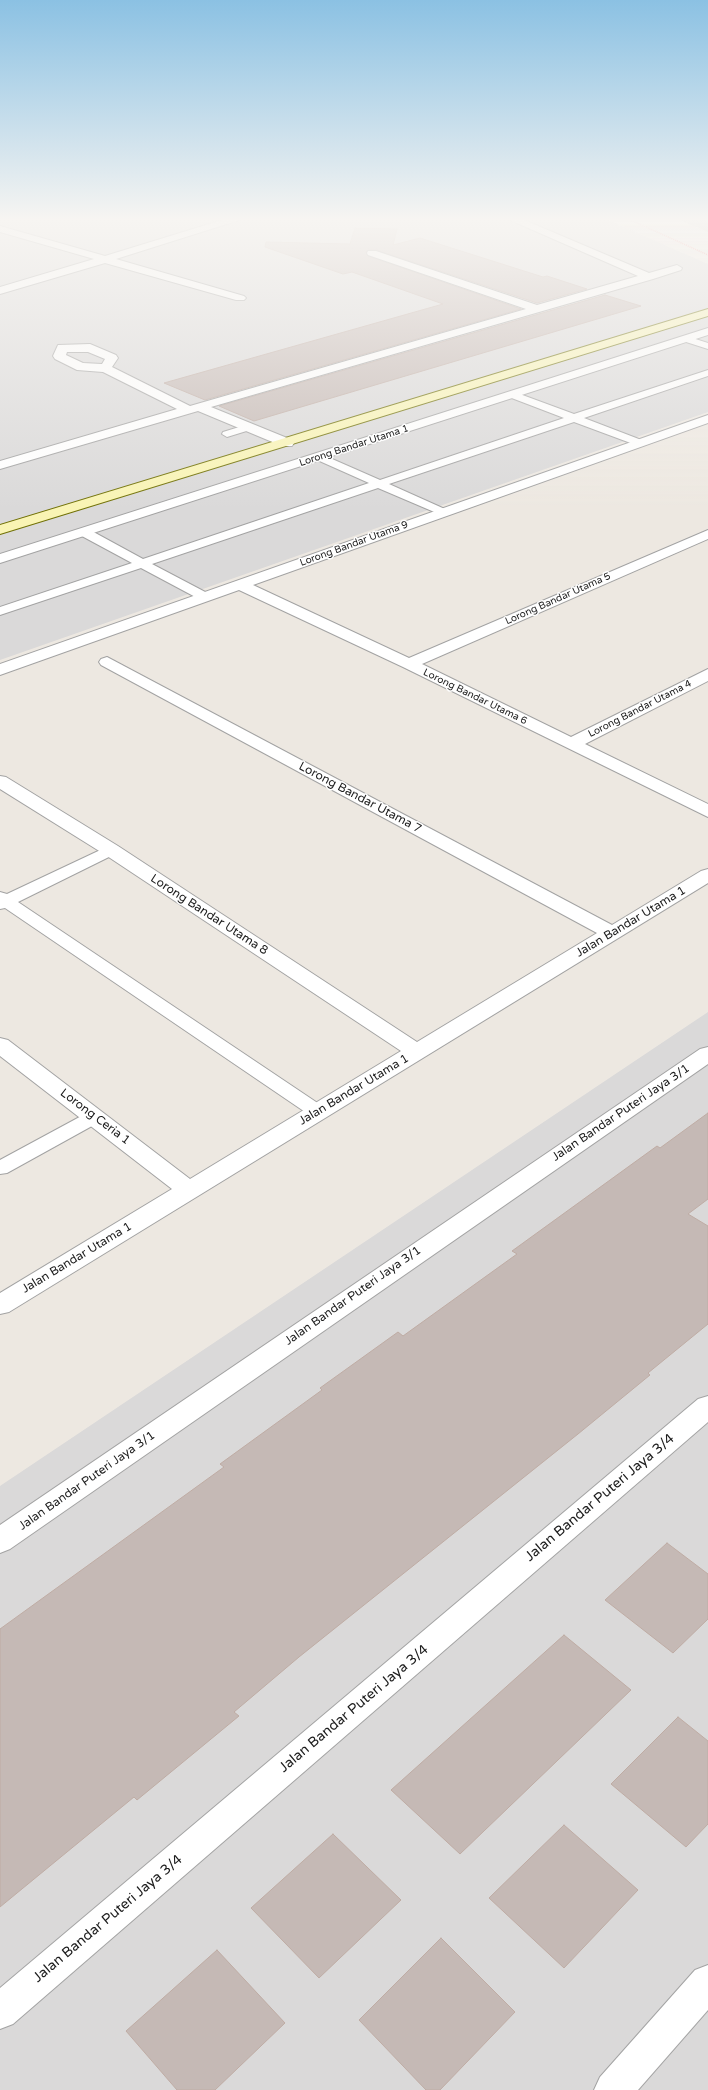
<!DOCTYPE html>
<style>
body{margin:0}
canvas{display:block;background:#ede8e1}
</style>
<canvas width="708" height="2090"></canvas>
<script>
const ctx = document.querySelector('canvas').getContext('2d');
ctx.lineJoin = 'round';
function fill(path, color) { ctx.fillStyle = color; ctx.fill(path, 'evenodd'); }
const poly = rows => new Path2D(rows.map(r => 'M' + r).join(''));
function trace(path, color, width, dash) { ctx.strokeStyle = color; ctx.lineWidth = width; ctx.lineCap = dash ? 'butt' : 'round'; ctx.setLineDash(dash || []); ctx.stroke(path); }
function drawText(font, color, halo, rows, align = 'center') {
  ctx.font = font + ' "Varela Round",sans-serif'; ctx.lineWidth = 3; ctx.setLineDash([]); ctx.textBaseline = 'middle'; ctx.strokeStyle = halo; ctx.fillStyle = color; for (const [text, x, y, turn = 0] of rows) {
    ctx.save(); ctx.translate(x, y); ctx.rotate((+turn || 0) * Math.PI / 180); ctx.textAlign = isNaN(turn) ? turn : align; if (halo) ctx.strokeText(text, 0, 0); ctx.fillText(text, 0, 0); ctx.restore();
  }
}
fill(poly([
 [0,217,601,217,708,264,708,412,0,660],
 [708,1012,708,2090,0,2090,0,1486]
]), '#dad9d9');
fill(poly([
 [673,217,708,217,708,232]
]), '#c2bfad');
const building = poly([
 [355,228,397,229,393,245,420,238,543,277,547,276,587,289,537,303,376,250,368,250,366,252,368,256,521,309,205,400,164,383,443,304,352,272,343,274,265,247,266,242,350,244,355,228],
 [605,295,641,306,254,421,219,406,605,295],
 [708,1113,708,1199,688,1214,708,1226,708,1324,648,1373,650,1375,578,1434,299,1657,234,1712,239,1716,137,1800,134,1797,0,1907,0,1629,224,1467,220,1464,322,1390,320,1388,398,1332,403,1336,517,1254,512,1251,657,1146,660,1148,708,1113],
 [667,1543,708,1574,708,1619,673,1653,605,1600,667,1543],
 [564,1635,631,1690,460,1854,391,1790,564,1635],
 [678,1717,708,1741,708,1824,686,1847,611,1784,678,1717],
 [564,1825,638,1890,564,1968,489,1898,564,1825],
 [333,1834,401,1900,319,1978,251,1908,333,1834],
 [441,1938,515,2012,440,2090,426,2090,359,2020,441,1938],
 [217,1950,285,2023,215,2090,177,2090,126,2031,217,1950]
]);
fill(building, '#c5b9b5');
trace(building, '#bfaca4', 1);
const lane = poly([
 [686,336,708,343,708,349,683,341,683,337,686,336],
 [708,370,708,376,584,418,644,441,645,443,644,445,636,445,574,422,389,484,447,510,449,512,447,514,439,514,378,488,152,564,209,594,211,597,209,600,201,600,141,568,0,615,0,607,132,563,80,535,78,532,80,529,88,529,143,559,369,483,315,459,313,457,315,455,323,455,380,480,564,418,509,397,508,395,509,393,517,393,574,414,708,370],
 [249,424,253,425,254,427,253,429,227,437,222,434,223,432,249,424],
 [111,845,117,847,119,850,117,853,18,902,325,1108,327,1112,325,1116,318,1118,311,1116,5,908,0,909,0,892,7,894,111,845],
 [94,1111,101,1113,103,1117,101,1121,7,1173,0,1174,0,1160,87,1113,94,1111]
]);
const street = poly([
 [232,217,249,217,116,259,244,296,246,298,244,300,236,300,105,263,0,294,0,287,94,259,0,232,0,226,105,256,232,217],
 [503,217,517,217,649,273,677,265,682,268,681,270,653,279,211,407,292,440,294,443,292,446,282,446,198,411,0,469,0,461,177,409,103,372,77,370,55,359,53,356,58,345,90,344,116,355,118,358,112,367,190,406,526,309,368,255,367,253,368,251,376,251,537,305,638,276,503,217],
 [67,352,88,352,105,359,102,364,83,363,66,355,67,352],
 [708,328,708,335,0,563,0,554,708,328],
 [708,415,708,423,253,585,409,658,708,530,708,539,422,664,571,737,708,669,708,681,585,744,708,804,708,817,403,667,239,590,0,675,0,664,708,415],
 [107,657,612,925,701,871,708,869,708,883,9,1312,0,1314,0,1293,172,1189,0,1056,0,1038,8,1040,190,1179,401,1051,104,854,0,789,0,776,6,777,118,846,417,1042,597,933,101,665,99,662,101,659,107,657],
 [708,1047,708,1064,10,1549,0,1553,0,1525,700,1049,708,1047],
 [708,1396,708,1422,13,2024,0,2029,0,1988,698,1399,708,1396],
 [708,1965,708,2010,638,2090,594,2090,600,2077,695,1970,708,1965]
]);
const secondary = poly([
 [708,309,708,316,0,534,0,525,708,309]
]);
trace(lane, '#a3a3a3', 2);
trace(street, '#a3a3a3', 2);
trace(secondary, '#707005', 2);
trace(poly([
 [624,217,708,255]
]), '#f96668', 1.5, [1, 1]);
fill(lane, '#fff');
fill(street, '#fff');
fill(secondary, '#f9f4b4');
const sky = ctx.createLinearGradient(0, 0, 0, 510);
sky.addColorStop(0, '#8bc1e3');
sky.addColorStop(0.43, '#f7f5f2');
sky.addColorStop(1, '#f7f5f200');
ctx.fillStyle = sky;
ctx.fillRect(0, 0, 708, 510);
drawText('10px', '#1c1c1c', '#fff', [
 ["Lorong Bandar Utama 1",354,446,-18],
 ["Lorong Bandar Utama 9",354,544,-20],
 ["Lorong Bandar Utama 5",558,599,-24],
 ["Lorong Bandar Utama 6",475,697,26],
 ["Lorong Bandar Utama 4",640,709,-27]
]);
drawText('12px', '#1c1c1c', '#fff', [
 ["Lorong Bandar Utama 7",360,798,28],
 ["Lorong Bandar Utama 8",209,915,33],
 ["Jalan Bandar Utama 1",631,922,-31],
 ["Jalan Bandar Utama 1",354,1090,-31],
 ["Jalan Bandar Puteri Jaya 3/1",621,1113,-34],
 ["Lorong Ceria 1",95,1117,37],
 ["Jalan Bandar Utama 1",77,1258,-31],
 ["Jalan Bandar Puteri Jaya 3/1",353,1296,-35],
 ["Jalan Bandar Puteri Jaya 3/1",87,1481,-35]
]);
drawText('14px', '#1c1c1c', '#fff', [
 ["Jalan Bandar Puteri Jaya 3/4",600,1498,-40],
 ["Jalan Bandar Puteri Jaya 3/4",354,1709,-40],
 ["Jalan Bandar Puteri Jaya 3/4",108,1919,-40]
]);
</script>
